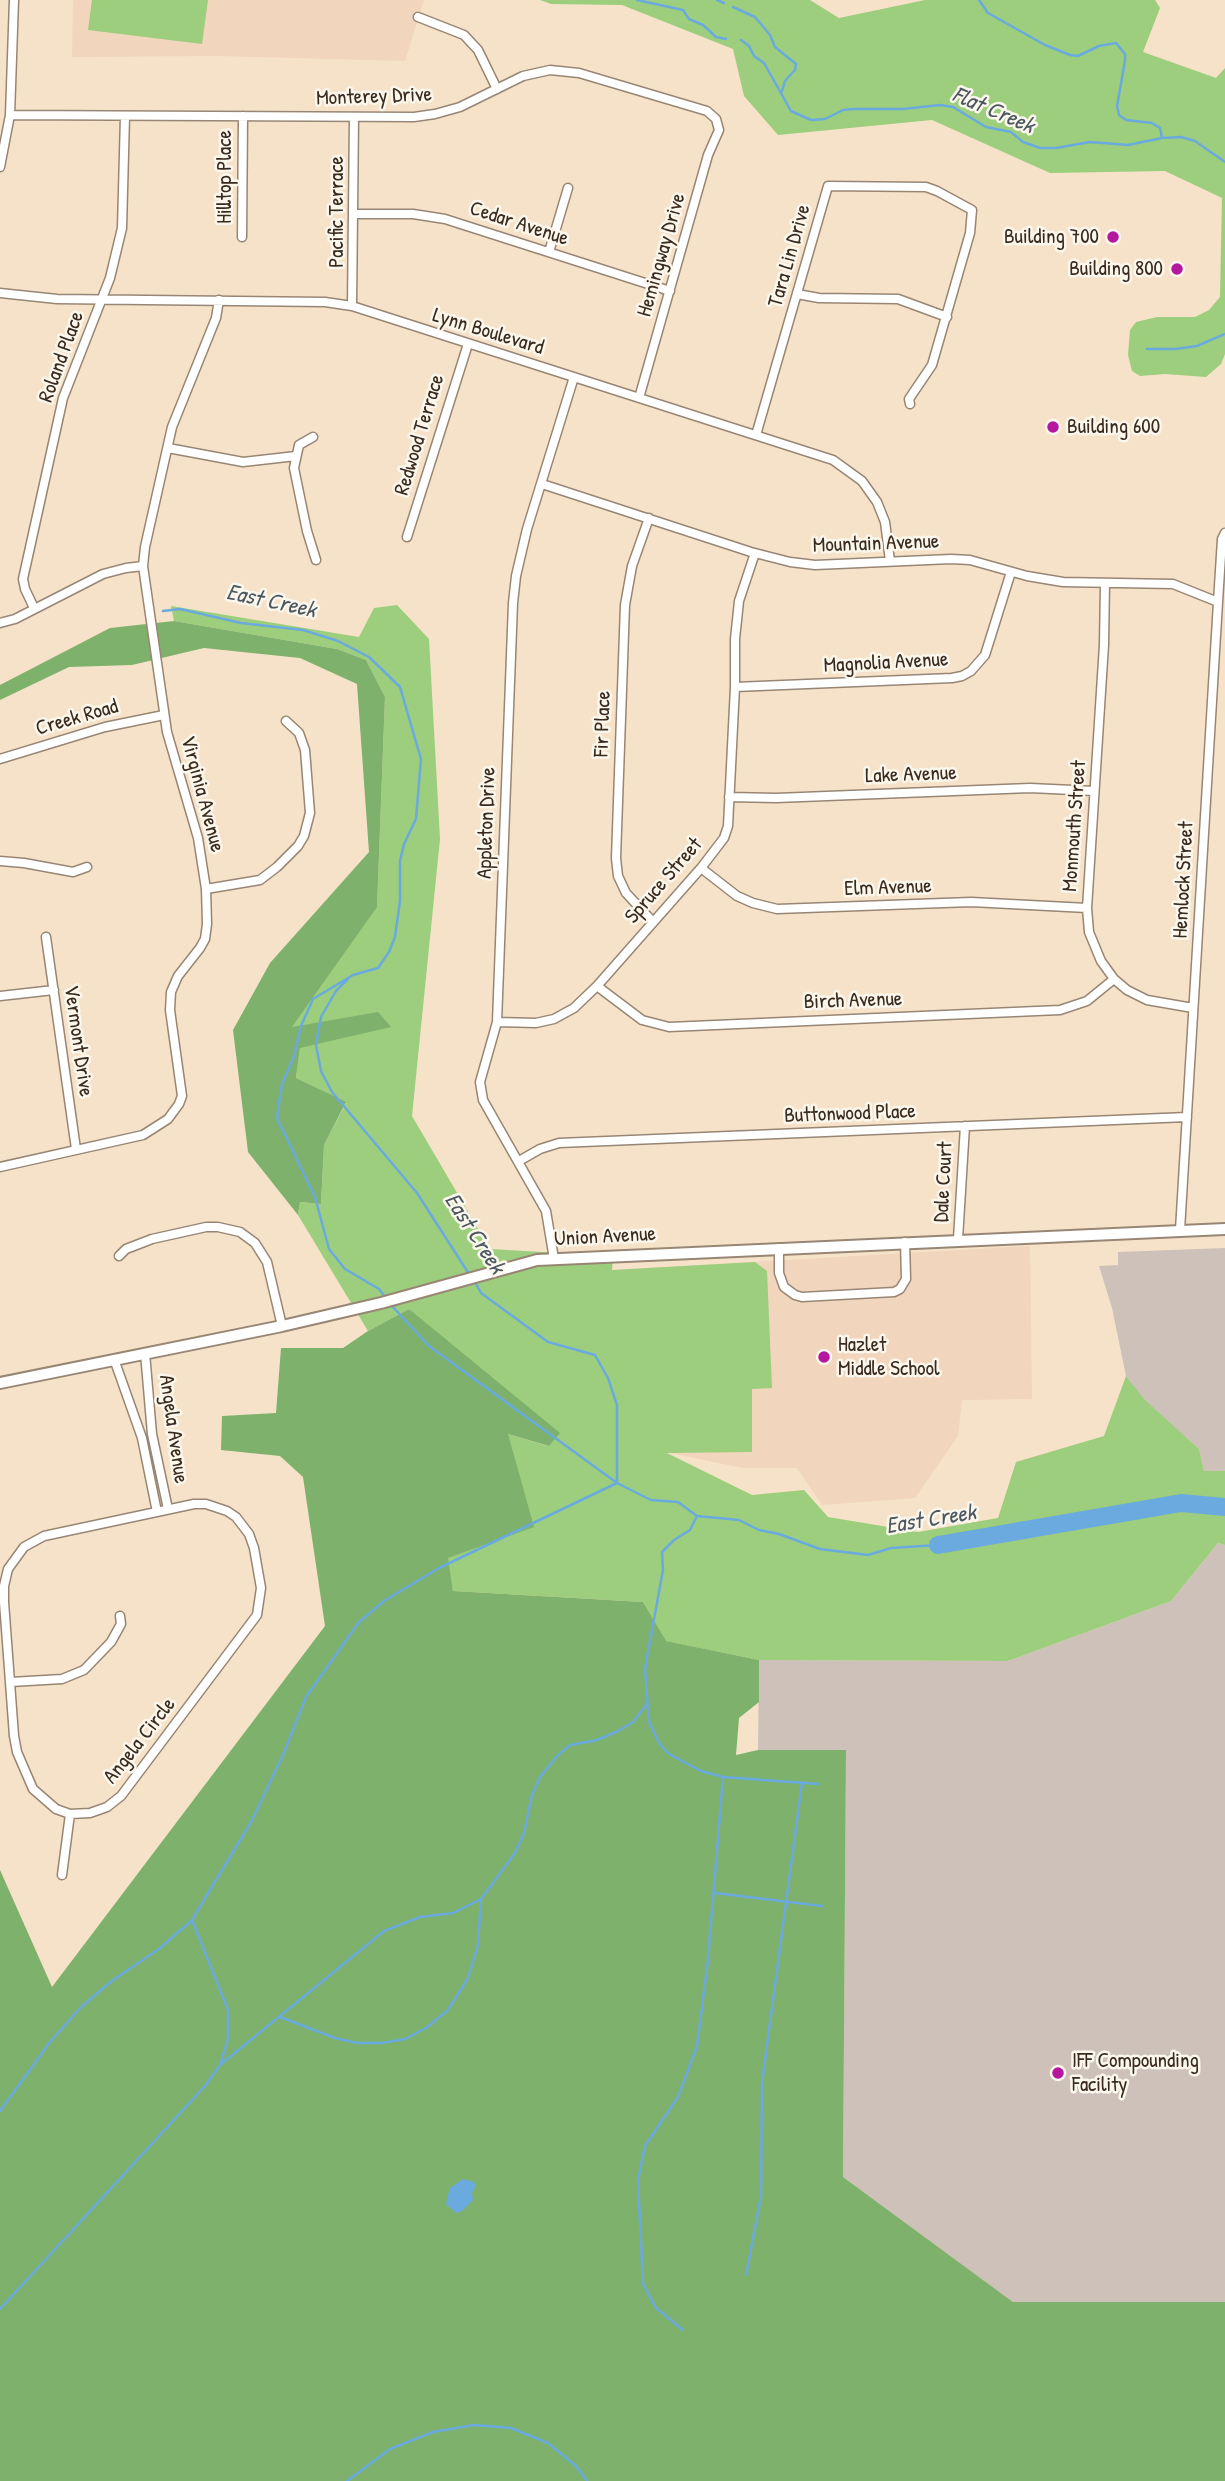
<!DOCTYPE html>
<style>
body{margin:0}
canvas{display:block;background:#f5e2c9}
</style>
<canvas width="1225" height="2481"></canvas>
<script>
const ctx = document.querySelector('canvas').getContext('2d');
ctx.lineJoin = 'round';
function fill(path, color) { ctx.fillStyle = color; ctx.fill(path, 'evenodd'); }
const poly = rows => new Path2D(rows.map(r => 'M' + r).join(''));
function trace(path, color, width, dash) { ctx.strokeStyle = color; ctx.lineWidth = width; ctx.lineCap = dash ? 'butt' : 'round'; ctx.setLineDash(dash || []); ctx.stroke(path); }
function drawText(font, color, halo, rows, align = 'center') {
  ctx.font = font + ' "Patrick Hand",sans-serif'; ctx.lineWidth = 5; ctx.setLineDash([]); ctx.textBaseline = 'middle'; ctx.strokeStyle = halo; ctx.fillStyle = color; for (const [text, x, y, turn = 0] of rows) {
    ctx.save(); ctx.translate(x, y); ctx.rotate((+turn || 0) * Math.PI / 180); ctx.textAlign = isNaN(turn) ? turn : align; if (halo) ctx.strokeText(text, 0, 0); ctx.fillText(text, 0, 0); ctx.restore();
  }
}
fill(poly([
 [73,0,424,0,405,61,218,56,72,57],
 [1030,1246,1032,1399,962,1400,958,1436,915,1498,822,1505,797,1468,743,1468,665,1452,611,1270]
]), '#f1d5bd');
fill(poly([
 [1225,1248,1225,1471,1204,1471,1199,1449,1145,1401,1126,1376,1112,1308,1099,1266,1118,1265,1118,1252],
 [1218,1543,1225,1545,1225,2302,1013,2302,843,2177,846,1750,758,1750,759,1660,1008,1661,1171,1601]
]), '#cec1ba');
fill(poly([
 [92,0,208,0,202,44,88,30],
 [540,0,810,0,839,18,925,0,1155,0,1160,8,1143,52,1216,78,1225,68,1225,354,1221,364,1206,377,1165,374,1140,376,1132,371,1128,355,1130,330,1136,322,1157,317,1195,317,1209,310,1220,297,1222,198,1165,171,1050,173,932,120,778,135,744,96,733,49,622,5,551,4],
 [397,605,429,639,440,839,412,1116,490,1249,613,1256,612,1270,755,1262,767,1271,772,1388,752,1389,752,1452,667,1453,752,1495,804,1490,828,1517,918,1532,998,1518,1016,1462,1104,1436,1126,1376,1145,1400,1199,1449,1204,1471,1225,1471,1225,1545,1218,1543,1171,1601,1008,1661,759,1660,665,1641,643,1602,453,1591,447,1558,508,1434,548,1446,409,1309,368,1331,298,1215,300,1202,321,1204,324,1145,346,1103,296,1078,300,1047,377,1013,291,1028,377,906,385,697,366,660,337,649,174,621,171,606,359,637,374,608]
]), '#9dce7d');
fill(poly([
 [174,621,337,649,366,660,385,697,377,907,292,1027,378,1012,391,1027,300,1048,296,1078,346,1102,324,1145,321,1204,300,1202,298,1215,248,1152,233,1030,270,963,369,852,357,684,300,658,204,648,132,665,69,667,0,700,0,685,110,628],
 [409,1309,560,1433,549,1446,508,1434,534,1527,448,1558,453,1591,643,1602,666,1641,759,1660,759,1702,739,1718,736,1755,758,1750,846,1750,843,2177,1013,2302,1225,2302,1225,2481,0,2481,0,1870,52,1987,325,1626,303,1477,280,1456,221,1450,222,1416,276,1413,281,1348,343,1348,368,1331]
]), '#7eb16c');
fill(poly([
 [463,2179,474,2182,476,2186,472,2193,473,2200,462,2211,456,2213,446,2204,448,2195,450,2188]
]), '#6aaade');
trace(poly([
 [637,0,683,10,689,19,703,25,716,37,726,39],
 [717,0,724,3],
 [979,0,988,13,1045,45,1070,55,1078,56,1099,46,1116,43,1125,54,1125,61,1117,106,1119,115,1126,120,1152,123,1160,128,1162,138],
 [733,7,755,17,770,35,775,47,796,64,795,70,785,81,782,91],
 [741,40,749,46,754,56,764,63,791,111,811,120,825,119,843,110,853,109,903,109,940,105,953,107,986,127,1011,132,1023,142,1040,148,1056,148,1090,142,1128,145,1162,138,1181,137,1195,141,1225,162],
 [1147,349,1175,349,1197,346,1225,334],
 [163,611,180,609,241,623,303,630,338,641,369,657,400,687,421,759,416,819,404,844,400,861,400,901,395,937,389,952,378,968,353,975],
 [353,975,313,999,301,1026,293,1059,282,1084,277,1118,315,1197,329,1249,345,1269,379,1289,385,1297],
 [348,979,336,991,321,1017,316,1045,321,1071,332,1092,417,1193,469,1274],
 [475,1282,481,1293,548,1342,595,1355,608,1378,617,1405,617,1483,651,1500,678,1502,697,1516,739,1520,759,1530,779,1534,820,1549,868,1555,891,1548,938,1545],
 [697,1516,690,1530,674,1540,662,1552,663,1570,645,1669,649,1722,659,1743,669,1754,701,1771,723,1777,818,1784],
 [715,1893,822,1906],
 [280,2017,335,2038,357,2043,381,2043,405,2039,426,2028,448,2010,468,1978,478,1945,481,1899],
 [220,2065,384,1931,420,1917,453,1913,481,1899,515,1853,524,1833,532,1795,540,1777,557,1756,570,1745,597,1740,618,1731,633,1722,647,1704],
 [0,2111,50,2042,81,2007,113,1980,159,1949,192,1920,251,1822,283,1755,306,1697,359,1622,384,1601,439,1568,617,1483,429,1346,391,1305],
 [746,2275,761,2197,762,2083,802,1783],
 [0,2309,205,2086,220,2065,228,2039,228,2010,192,1920],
 [683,2330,656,2308,643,2284,638,2180,645,2146,678,2097,697,2046,708,1960,723,1777],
 [347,2481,390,2449,433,2432,474,2425,511,2428,548,2443,576,2466,587,2481]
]), '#6aaade', 2.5);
trace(poly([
 [938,1545,1181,1503,1225,1507]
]), '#6aaade', 18);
const street = poly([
 [418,17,464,35,478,50,497,89],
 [10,115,414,117,435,114,460,107,523,76,550,70,579,73,707,111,716,119,719,130,708,155,639,398],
 [0,167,10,115,14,0],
 [354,214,413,214,445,219,670,291],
 [242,237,243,116],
 [549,252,568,188],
 [0,293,57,299,325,302,352,306,833,460,862,481,877,502,885,522,890,561],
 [797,294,819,298,898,299,947,317],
 [352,306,354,117],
 [756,435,828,186,926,187,937,191,972,210,970,233,932,365,909,399,910,404],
 [313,437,299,445,294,468,307,531,316,560],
 [168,448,243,462,296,456],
 [542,484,751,552,790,562,815,565,951,559,970,560,1027,576,1063,582,1173,584,1218,602],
 [649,518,632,566,625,605,616,858,618,876,626,893,653,922],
 [407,537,468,344],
 [1105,583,1104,645,1087,908,1089,932,1101,961,1114,979,1127,990,1147,1000,1193,1008],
 [34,608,25,589,23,579,63,398,110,278,122,228,125,116],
 [0,623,15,619,103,574,126,568,143,566],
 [735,687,952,678,962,676,971,671,985,655,1011,572],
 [0,759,105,727,164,715],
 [729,797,776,798,1030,788,1094,791],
 [0,861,24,863,73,872,87,867],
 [701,868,737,896,753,903,777,909,971,902,1087,908],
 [206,889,260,880,277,867,298,846,304,836,310,813,305,750,299,733,286,721],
 [46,937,76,1149],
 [597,986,642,1020,669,1027,1060,1010,1087,1001,1114,979],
 [0,996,54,990],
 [497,1022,536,1023,554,1019,574,1008,597,986,701,868,724,838,728,826,735,687,735,639,739,601,755,553],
 [519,1161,540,1149,559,1143,1187,1117],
 [0,1167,143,1135,168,1119,179,1104,182,1096,170,1010,171,992,178,976,200,948,205,939,207,924,206,889,198,838,167,732,143,566,145,547,172,427,216,318,219,300],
 [1180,1230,1218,602,1222,539,1225,533],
 [958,1239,965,1126],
 [779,1248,779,1273,784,1287,795,1295,802,1297,894,1292,900,1289,906,1279,905,1242],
 [119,1256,126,1249,152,1239,206,1227,218,1227,240,1232,255,1243,267,1262,282,1326],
 [554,1259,546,1211,483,1100,480,1082,497,1022,513,603,516,576,527,529,574,377],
 [145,1353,152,1434,168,1509],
 [114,1359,142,1438,157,1512],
 [194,1504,206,1504,227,1511,236,1517,249,1534,254,1548,261,1588,257,1615,121,1796,107,1807,90,1813,70,1814,56,1809,33,1789,17,1752,14,1736,4,1602,4,1586,8,1569,24,1547,44,1536,194,1504],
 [11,1682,62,1679,84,1670,111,1642,121,1624,120,1616],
 [62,1875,70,1814]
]);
const secondary = poly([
 [0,1383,282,1326,381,1303,537,1260,1225,1229]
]);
trace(street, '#988674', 11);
trace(secondary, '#988674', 14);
trace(street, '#fff', 8);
trace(secondary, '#fff', 10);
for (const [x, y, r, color] of [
 [1113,237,7,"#b5179e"],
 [1177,269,7,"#b5179e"],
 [1053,427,7,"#b5179e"],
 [824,1357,7,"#b5179e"],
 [1058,2073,7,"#b5179e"]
]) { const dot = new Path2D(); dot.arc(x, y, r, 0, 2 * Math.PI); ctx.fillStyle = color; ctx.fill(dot); trace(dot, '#fbf7ec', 2.5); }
drawText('21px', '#3b2a1e', '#fbf7ec', [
 ["Monterey Drive",374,97,-2],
 ["Hilltop Place",225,177,-90],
 ["Pacific Terrace",337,212,-90],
 ["Cedar Avenue",519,224,18],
 ["Hemingway Drive",662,255,-74],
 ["Tara Lin Drive",790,256,-74],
 ["Lynn Boulevard",488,332,17],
 ["Roland Place",62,357,-70],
 ["Redwood Terrace",420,435,-73],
 ["Mountain Avenue",876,544,-2],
 ["Magnolia Avenue",886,663,-3],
 ["Creek Road",77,718,-16],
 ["Fir Place",603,724,-88],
 ["Lake Avenue",911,775,-2],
 ["Virginia Avenue",202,794,75],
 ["Appleton Drive",487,823,-88],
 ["Monmouth Street",1075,826,-86],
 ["Hemlock Street",1184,880,-87],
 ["Spruce Street",664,881,-49],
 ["Elm Avenue",888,888,-2],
 ["Birch Avenue",853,1001,-2],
 ["Vermont Drive",78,1041,82],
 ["Buttonwood Place",850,1114,-2],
 ["Dale Court",944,1182,-87],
 ["Union Avenue",605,1237,-3],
 ["Angela Avenue",173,1429,82],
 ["Angela Circle",140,1741,-52]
]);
drawText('21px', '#3b2a1e', '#fbf7ec', [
 ["Building 700",1099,237,"right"],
 ["Building 800",1163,269,"right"],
 ["Building 600",1067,427],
 ["Hazlet",838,1345],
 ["Middle School",838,1369],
 ["IFF Compounding",1072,2061],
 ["Facility",1072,2085]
], 'left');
drawText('italic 23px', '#4b5761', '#fbf7ec', [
 ["Flat Creek",993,111,23],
 ["East Creek",271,602,12],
 ["East Creek",474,1234,57],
 ["East Creek",931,1520,-9]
]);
</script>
